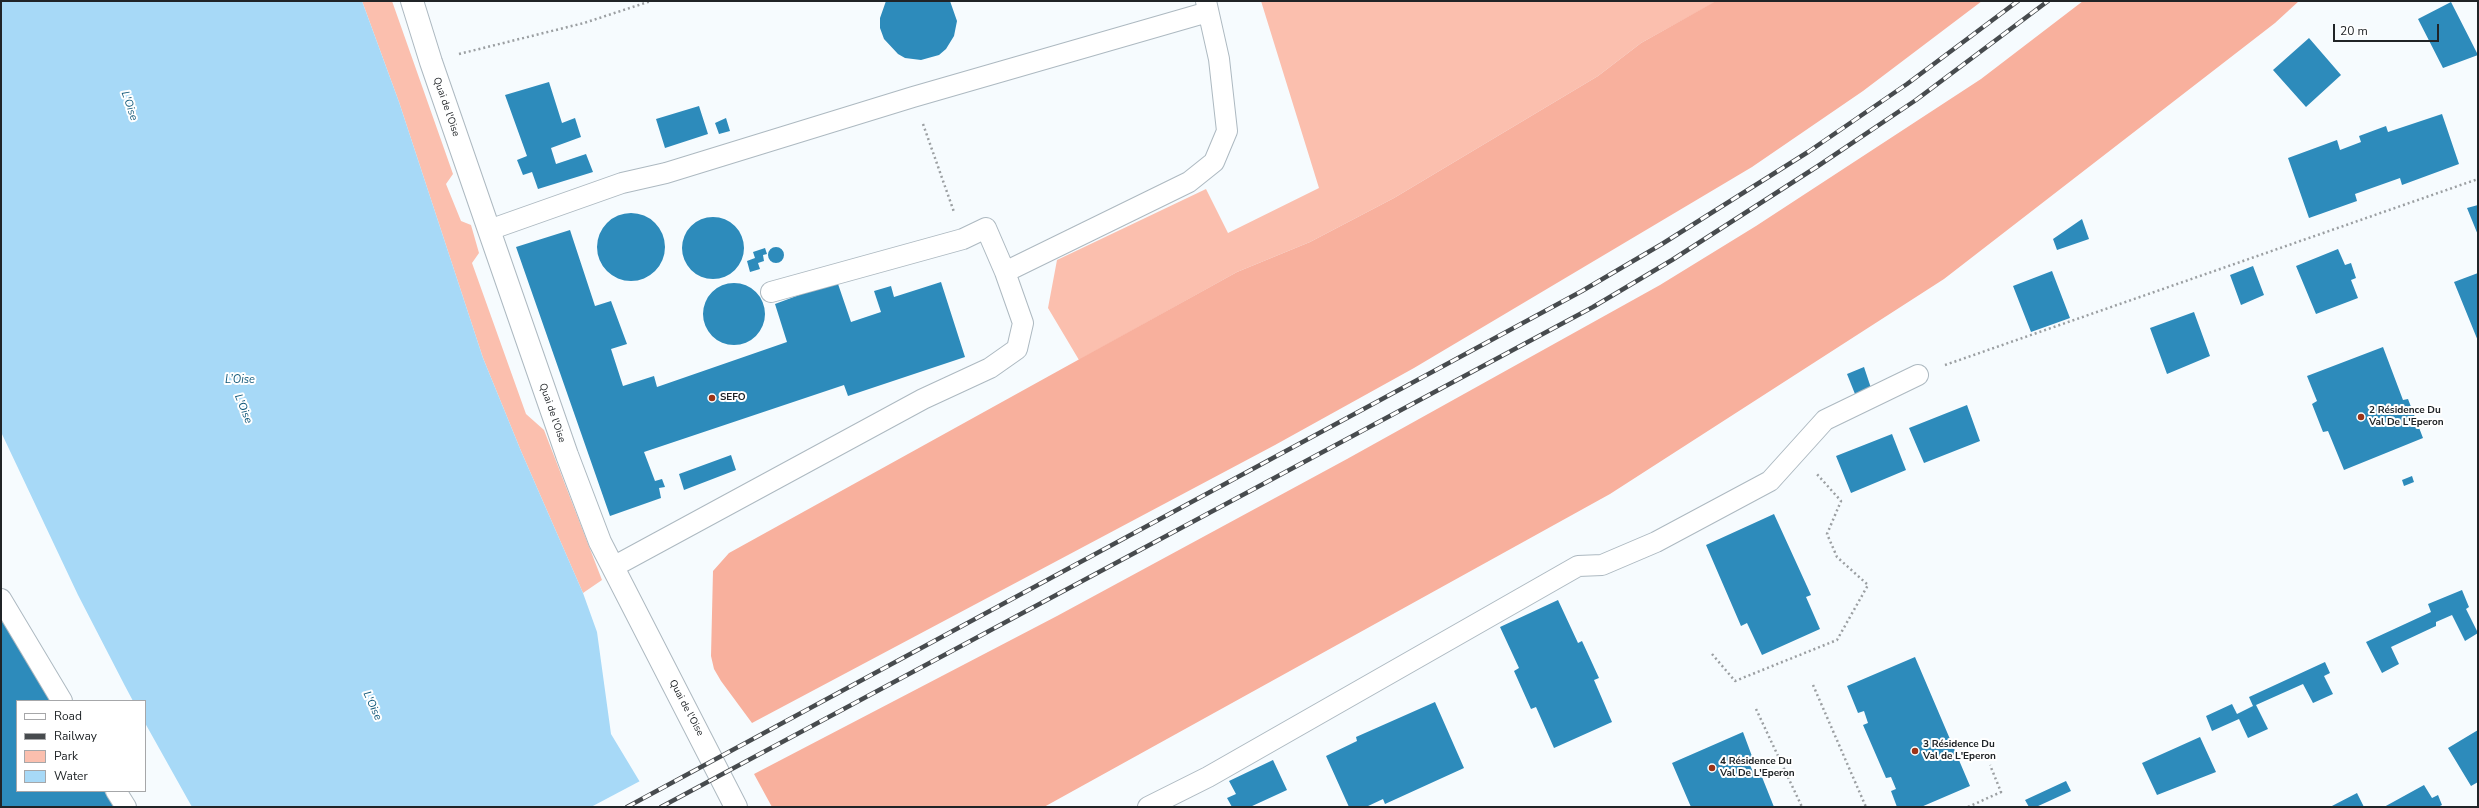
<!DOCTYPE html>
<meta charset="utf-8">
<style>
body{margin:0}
#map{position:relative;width:2479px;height:808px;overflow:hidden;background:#f6fbfe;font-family:"Nunito Sans",sans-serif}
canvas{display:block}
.frame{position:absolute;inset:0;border:2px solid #202427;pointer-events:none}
.legend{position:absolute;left:16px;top:700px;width:130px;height:92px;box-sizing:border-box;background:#fff;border:1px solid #a6a7a9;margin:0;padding:5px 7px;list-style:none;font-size:12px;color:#202427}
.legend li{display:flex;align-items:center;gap:8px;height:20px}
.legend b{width:20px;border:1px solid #a6a7a9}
.scale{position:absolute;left:2333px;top:24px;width:106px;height:18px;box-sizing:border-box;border:2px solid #202427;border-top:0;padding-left:5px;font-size:12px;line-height:14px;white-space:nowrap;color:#202427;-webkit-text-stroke:3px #fff;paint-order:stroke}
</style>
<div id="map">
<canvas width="2479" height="808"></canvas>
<div class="frame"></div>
<ul class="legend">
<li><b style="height:5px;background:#fff"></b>Road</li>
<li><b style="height:5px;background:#474b4e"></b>Railway</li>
<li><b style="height:11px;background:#fbbfae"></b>Park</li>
<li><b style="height:11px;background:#a7d9f7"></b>Water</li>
</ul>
<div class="scale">20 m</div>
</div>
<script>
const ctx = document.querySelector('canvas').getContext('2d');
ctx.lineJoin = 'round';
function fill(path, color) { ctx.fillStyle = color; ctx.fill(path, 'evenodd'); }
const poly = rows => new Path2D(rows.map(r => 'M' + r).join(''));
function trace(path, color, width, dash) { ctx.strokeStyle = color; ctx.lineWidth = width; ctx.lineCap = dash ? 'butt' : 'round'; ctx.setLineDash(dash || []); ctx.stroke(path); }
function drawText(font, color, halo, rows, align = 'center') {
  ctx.font = font + ' "Nunito Sans",sans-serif'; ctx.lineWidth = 4; ctx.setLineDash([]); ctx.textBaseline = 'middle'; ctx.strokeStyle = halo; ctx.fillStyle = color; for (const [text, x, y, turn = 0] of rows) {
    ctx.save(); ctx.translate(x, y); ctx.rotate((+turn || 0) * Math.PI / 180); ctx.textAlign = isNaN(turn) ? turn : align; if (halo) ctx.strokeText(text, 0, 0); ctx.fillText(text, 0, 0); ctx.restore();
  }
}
fill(poly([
 [362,1,392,1,453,174,446,184,461,221,471,225,479,253,472,263,526,414,544,430,602,580,583,593,521,451,483,358,399,102],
 [1261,1,1717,1,1641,43,1598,76,1394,198,1310,242,1237,272,1079,360,1048,308,1057,260,1206,189,1228,233,1319,188]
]), '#fbbfae');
fill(poly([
 [1716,1,1982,1,1863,91,1752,167,1414,368,1275,445,752,723,721,681,714,669,711,656,713,571,729,553,1237,272,1310,242,1394,198,1598,76,1641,43],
 [2083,1,2299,1,2275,23,1944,279,1610,494,1044,807,772,807,754,774,1057,616,1347,459,1660,285,1756,226,1981,79]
]), '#f8b09d');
fill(poly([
 [1,1,362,1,399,102,483,358,521,451,583,593,597,632,611,734,655,807,192,807,145,723,145,701,133,701,125,686,78,595,1,432]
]), '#a7d9f7');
fill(poly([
 [642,780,657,807,591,807]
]), '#f6fbfe');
fill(poly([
 [886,1,950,1,957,21,954,36,946,49,939,55,921,60,905,58,898,54,884,39,880,28,880,18],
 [2451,2,2478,55,2443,68,2418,19],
 [2309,38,2341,75,2306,107,2273,70],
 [549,82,562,123,575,118,581,137,551,148,556,164,586,154,593,172,538,189,532,172,523,175,517,160,527,156,505,95],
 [699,106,708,134,665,148,656,119],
 [2442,114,2459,164,2402,185,2400,178,2355,194,2357,201,2309,218,2288,158,2337,140,2340,150,2361,142,2359,136,2386,126,2388,132],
 [726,118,730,131,719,134,715,123],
 [2478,205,2478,235,2467,208],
 '597 247a34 34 0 1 1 68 0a34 34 0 1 1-68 0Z',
 '682 248a31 31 0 1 1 62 0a31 31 0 1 1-62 0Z',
 [2082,219,2089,239,2057,250,2053,239],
 [570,230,595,306,611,301,627,344,611,349,623,386,654,376,657,387,787,342,775,304,837,281,851,322,881,312,874,291,891,286,894,297,941,282,965,357,848,396,844,385,644,452,655,481,662,479,665,487,659,488,661,498,610,516,516,247],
 '768 255a8 8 0 1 1 16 0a8 8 0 1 1-16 0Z',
 [765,248,767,254,763,255,764,261,758,263,760,269,750,272,747,261,755,258,753,252],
 [2338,249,2345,265,2351,263,2356,278,2351,280,2358,298,2316,314,2296,266],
 [2253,266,2264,295,2241,305,2230,275],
 [2052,271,2070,318,2031,332,2013,286],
 [2478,273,2478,341,2454,282],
 '703 314a31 31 0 1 1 62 0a31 31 0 1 1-62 0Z',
 [2194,312,2210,356,2167,374,2150,328],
 [2383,347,2403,400,2408,399,2423,438,2344,470,2328,431,2323,432,2312,404,2317,401,2307,376],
 [1864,367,1871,388,1855,394,1847,374],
 [1967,405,1980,441,1924,463,1909,428],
 [1892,434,1906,470,1851,493,1836,456],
 [731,455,736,470,684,490,679,474],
 [2412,476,2414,482,2404,486,2402,480],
 [1774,514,1811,595,1806,597,1820,629,1762,655,1747,623,1741,626,1706,545],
 [2462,590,2469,607,2466,609,2478,633,2465,641,2452,615,2436,622,2436,626,2391,647,2399,664,2382,673,2366,642,2431,612,2428,604],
 [1558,600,1578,643,1582,641,1599,678,1594,680,1612,722,1554,748,1536,707,1531,709,1514,671,1519,668,1500,627],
 [1,618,51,701,17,701,17,791,104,791,114,807,1,807],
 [1915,657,1970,786,1921,807,1897,807,1891,791,1896,789,1891,777,1886,778,1863,725,1868,723,1864,711,1858,713,1847,686],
 [2325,662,2330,673,2324,676,2333,694,2313,703,2303,684,2256,705,2268,729,2248,738,2239,719,2212,731,2206,716,2232,704,2237,714,2253,706,2249,697],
 [1435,702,1464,768,1385,804,1383,799,1366,807,1349,807,1326,756,1357,741,1356,737],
 [2478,730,2478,782,2471,786,2448,748],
 [1743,732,1753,759,1749,763,1754,774,1760,772,1774,807,1691,807,1672,763],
 [2200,737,2216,772,2157,795,2142,763],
 [1273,760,1287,790,1250,807,1232,807,1227,798,1236,794,1229,781],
 [2066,781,2071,791,2036,807,2029,807,2025,800],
 [2424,785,2432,798,2438,795,2442,805,2438,807,2384,807],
 [2357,793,2364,807,2330,807]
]), '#2d8bbb');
const lane = poly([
 [489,230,622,183,666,173,913,97,1208,12],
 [771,292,963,239,986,228,1005,272],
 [613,567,923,399,990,368,1017,349,1023,323,1005,272,1189,182,1214,162,1227,131,1219,59,1206,1],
 [1,599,62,701],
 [116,791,126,807],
 [1148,807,1208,777,1578,566,1602,565,1656,542,1770,481,1825,420,1918,375]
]);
const street = poly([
 [412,1,431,62,489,230,567,455,600,542,736,807]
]);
trace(lane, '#adb9c1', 22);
trace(street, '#adb9c1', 24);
trace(poly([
 [459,54,584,23,651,1],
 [923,124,954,212],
 [1945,365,2478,179],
 [1712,654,1735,681,1837,640,1868,585,1837,557,1827,534,1841,501,1816,473],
 [1813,685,1866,807],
 [1756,709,1802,807],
 [1968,807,2001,792,1990,765]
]), '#9b9fa2', 2.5, [2, 3]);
trace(lane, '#fff', 20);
trace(street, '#fff', 22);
const rail = poly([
 [627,807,1582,291,1662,244,1808,152,1907,84,2018,1],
 [661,807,1593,307,1672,260,1818,166,1916,100,2048,1]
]);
trace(rail, '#474b4e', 4.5);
trace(rail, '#fff', 3, [9]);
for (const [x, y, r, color] of [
 [712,398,4,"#9c3418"],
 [2361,417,4,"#9c3418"],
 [1915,751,4,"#9c3418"],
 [1712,768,4,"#9c3418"]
]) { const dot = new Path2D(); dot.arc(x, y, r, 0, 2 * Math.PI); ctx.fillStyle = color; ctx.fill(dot); trace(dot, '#fff', 1.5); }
drawText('10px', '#202427', '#fff', [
 ["Quai de l'Oise",446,107,71],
 ["Quai de l'Oise",552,413,71],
 ["Quai de l'Oise",686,708,62]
]);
drawText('bold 10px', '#202427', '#fff', [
 ["SEFO",720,398],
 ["2 Résidence Du",2369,411],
 ["Val De L'Eperon",2369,423],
 ["3 Résidence Du",1923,745],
 ["Val de L'Eperon",1923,757],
 ["4 Résidence Du",1720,762],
 ["Val De L'Eperon",1720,774]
], 'left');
drawText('italic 11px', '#125879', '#fff', [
 ["L'Oise",129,106,71],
 ["L’Oise",240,380],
 ["L'Oise",243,409,68],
 ["L'Oise",372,706,65]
]);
</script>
